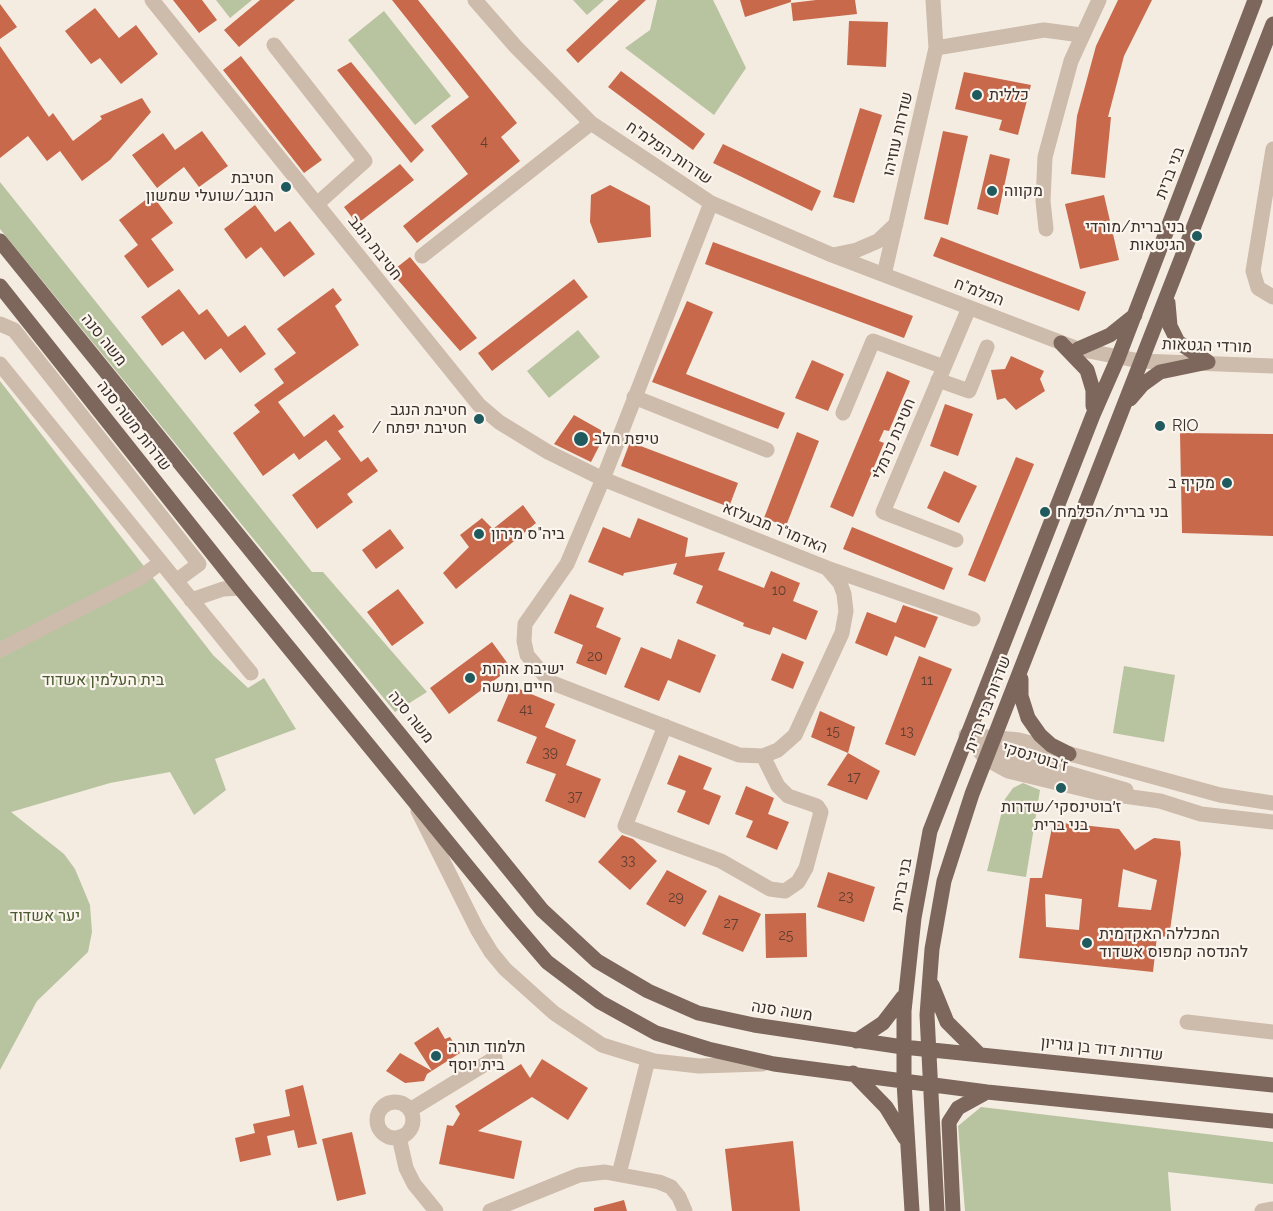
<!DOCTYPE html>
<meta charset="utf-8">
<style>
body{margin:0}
canvas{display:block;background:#f4ebe1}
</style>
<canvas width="1273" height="1211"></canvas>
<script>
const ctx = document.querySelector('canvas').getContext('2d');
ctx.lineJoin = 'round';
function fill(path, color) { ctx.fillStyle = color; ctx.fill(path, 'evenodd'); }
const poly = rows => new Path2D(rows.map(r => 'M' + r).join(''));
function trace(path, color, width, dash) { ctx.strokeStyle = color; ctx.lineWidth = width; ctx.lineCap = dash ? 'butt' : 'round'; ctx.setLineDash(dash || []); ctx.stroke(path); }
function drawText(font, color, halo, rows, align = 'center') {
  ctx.font = font + ' Raleway,Heebo,sans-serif'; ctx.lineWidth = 4.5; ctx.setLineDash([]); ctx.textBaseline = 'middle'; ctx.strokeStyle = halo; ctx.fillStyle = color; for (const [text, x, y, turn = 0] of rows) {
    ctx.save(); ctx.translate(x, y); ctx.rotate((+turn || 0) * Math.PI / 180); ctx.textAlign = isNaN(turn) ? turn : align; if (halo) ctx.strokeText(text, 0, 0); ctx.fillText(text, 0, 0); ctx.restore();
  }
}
fill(poly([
 [216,0,252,0,230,18],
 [573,0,604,0,587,15],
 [657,0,713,0,717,8,746,68,714,115,625,48,650,30],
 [384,11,451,96,415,125,348,40],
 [0,182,312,572,323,572,427,692,395,712,0,229],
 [578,330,600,357,549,398,527,371],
 [0,381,213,655,248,688,264,678,296,729,215,759,226,790,194,815,170,772,110,783,11,812,64,854,75,869,90,905,92,932,88,952,37,1001,0,1070],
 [1124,666,1175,675,1164,742,1113,733],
 [1023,783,1040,790,1026,877,987,871,1005,799,1013,788],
 [981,1107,1273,1142,1273,1184,1168,1172,1171,1211,965,1211,958,1126]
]), '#b8c4a0');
fill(poly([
 [173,0,202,0,217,20,199,33],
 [260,0,295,0,239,47,224,30],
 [392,0,418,0,517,123,501,137,520,161,417,243,403,226,468,174,431,126,469,97],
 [619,0,646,0,578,63,566,50],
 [740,0,791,0,791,2,745,17],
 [816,0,855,0,857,14,793,21,791,3],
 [1118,0,1152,0,1124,56,1108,117,1111,117,1105,178,1071,174,1077,116,1096,46],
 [0,4,17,27,0,39],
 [95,8,119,38,136,25,158,54,121,84,100,58,91,64,65,31],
 [849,21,888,22,886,67,847,65],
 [0,46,49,117,53,113,73,141,102,119,100,116,142,98,151,112,110,160,82,181,60,151,47,161,28,136,0,158],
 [241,56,322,160,304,173,223,70],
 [351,62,424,150,411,163,337,70],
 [621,71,705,134,693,150,608,87],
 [964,72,1031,85,1018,135,999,130,1002,120,955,109],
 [860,108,882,115,854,203,833,197],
 [202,131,228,166,199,187,184,167,157,188,132,155,163,133,175,150],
 [943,131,968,136,948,225,924,219],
 [723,144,821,191,812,211,713,163],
 [990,154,1010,159,998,215,977,209],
 [400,164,414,180,357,224,344,207],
 [610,185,650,206,651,237,598,243,590,222,591,195],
 [152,195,173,223,151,239,174,270,148,288,124,256,138,245,119,220],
 [1104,195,1119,260,1080,269,1065,204],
 [255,205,275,232,290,221,315,254,284,277,261,247,246,259,224,229],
 [941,237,1086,292,1079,311,933,256],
 [713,242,913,316,904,338,705,264],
 [410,257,477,338,460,351,391,272],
 [574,279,588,297,492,371,478,353],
 [333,288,342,300,335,306,359,345,278,402,304,437,334,414,344,427,338,431,361,462,368,457,378,471,347,494,353,502,317,529,292,495,341,459,326,440,299,460,294,453,263,476,233,433,260,412,254,405,284,383,274,369,296,353,277,329],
 [179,289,199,315,207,309,228,337,245,325,266,354,240,373,221,348,205,360,183,331,162,346,141,317],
 [687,301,713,312,686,374,785,413,778,429,652,382],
 [1011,356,1044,371,1040,379,1045,391,1016,410,1005,398,997,400,991,370,1005,369],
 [812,360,844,374,828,411,795,398],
 [887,371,910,381,889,431,884,430,879,441,884,443,853,517,830,507],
 [945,404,973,414,958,456,930,446],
 [574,415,606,433,591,462,554,444],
 [797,432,819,441,786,526,764,518],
 [1180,433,1273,434,1273,536,1182,533],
 [630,442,738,483,729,507,621,466],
 [1016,457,1034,464,985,582,968,575],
 [944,471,977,486,959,523,927,508],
 [523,505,536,523,456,589,443,573,469,547,460,535,482,518,493,529],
 [638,518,688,538,685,557,725,552,718,570,764,588,771,571,800,583,793,601,818,611,806,640,773,627,770,635,743,626,744,623,696,603,703,586,673,574,677,563,624,573,623,576,588,562,603,527,630,538],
 [852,527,953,568,944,590,843,549],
 [390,529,404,548,376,569,362,550],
 [398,589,424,623,392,646,367,612],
 [570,594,604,608,596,627,621,638,606,675,576,663,583,645,554,633],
 [903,605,938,617,925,648,895,636,887,656,855,643,867,612,896,623],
 [678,639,716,655,700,693,668,680,659,701,624,687,641,647,671,659],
 [492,642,511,668,449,714,430,688],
 [782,653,804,662,793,689,771,680],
 [919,656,952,669,915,756,885,744],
 [512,686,555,704,545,727,576,740,566,765,601,779,585,818,545,801,556,774,526,763,537,737,497,721],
 [820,711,855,727,848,753,811,737],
 [848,753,880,771,867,800,827,785],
 [679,755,712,768,703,789,721,796,709,825,677,812,686,791,667,784],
 [746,786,774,798,768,814,789,822,777,850,746,837,753,821,735,814],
 [1053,822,1119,829,1135,850,1154,838,1180,841,1181,854,1169,937,1157,936,1153,972,1019,958,1030,878,1042,878],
 [1123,869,1157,880,1151,910,1118,907],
 [1045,894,1082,899,1079,930,1046,927],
 [622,835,633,839,657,861,630,890,598,862],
 [667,870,707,891,685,927,646,904],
 [828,872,875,887,864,922,817,907],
 [719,895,761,914,743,952,702,934],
 [806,913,807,957,766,958,765,914],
 [438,1027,445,1039,450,1037,460,1053,427,1074,424,1081,405,1083,386,1071,400,1053,432,1071,414,1043],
 [542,1059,588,1088,568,1120,532,1097,478,1131,522,1141,514,1179,439,1164,447,1125,453,1126,460,1114,455,1106,521,1064,530,1078],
 [303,1085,317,1144,298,1148,294,1130,267,1136,271,1155,240,1162,235,1138,255,1133,253,1124,290,1116,285,1090],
 [352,1132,366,1194,337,1201,322,1139],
 [793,1141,800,1211,732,1211,725,1149],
 [624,1200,627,1211,594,1211,594,1208]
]), '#c8694b');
trace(poly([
 [152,0,479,405,499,422,548,452,603,479,827,568,840,583,844,594,846,611,842,633,795,735,778,750,763,756,739,755,550,682,527,655,524,641,525,624,567,564,603,479,711,203],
 [475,0,516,47,591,123,711,203,832,255,1078,349,1140,361,1273,366],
 [274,45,365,161,317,204],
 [936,48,1044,30,1081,35],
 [1273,149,1253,271,1258,288,1273,297],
 [1046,229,1043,201,1045,157,1071,61,1099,0],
 [833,255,857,250,878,241,896,224],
 [422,256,591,123],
 [884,275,936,48,933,0],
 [0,324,14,330,199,564,176,581],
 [0,364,251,673],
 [938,380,969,391,987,347],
 [634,397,767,450],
 [843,413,873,341,944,367],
 [956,540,883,512,969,308],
 [827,568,973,619],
 [191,600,223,589,240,588],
 [0,650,140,578,161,562],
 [665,726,625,826,721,861,770,889,785,891,798,882,806,868,821,812,817,806,788,796,778,786,763,756],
 [966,735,986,759,1008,771,1095,792,1160,801,1201,814,1273,822],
 [966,735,1019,740,1220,795,1273,803],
 [978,743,989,750,1126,790],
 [418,811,477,929,491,952,505,969,554,1013,602,1045,654,1061,699,1066,762,1064],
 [1187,1022,1273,1032],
 '377 1120a18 18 0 1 1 36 0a18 18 0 1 1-36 0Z',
 [410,1110,495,1058],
 [399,1137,406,1168,414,1184,436,1211],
 [619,1174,648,1060],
 [490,1211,579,1175,605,1172,659,1182,671,1187,679,1197,685,1211],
 [1262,1211,1273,1209]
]), '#cdbbac', 15);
trace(poly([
 [0,241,542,910,597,961,648,991,698,1013,754,1025,903,1047,1273,1085],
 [0,286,240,588,512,921,547,962,600,1002,656,1033,708,1049,774,1064,987,1092,1273,1121],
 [1168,303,1170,326,1178,342,1208,362],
 [1061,343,1087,370,1093,390,1093,406],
 [1078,349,1110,335,1135,315],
 [1130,399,1142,385,1160,372,1208,362],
 [1021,679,1021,696,1028,718,1040,735,1051,745,1069,754],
 [932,985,947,1022,980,1055],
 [856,1041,883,1023,903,997],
 [853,1073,886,1107,905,1138],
 [912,1211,904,1082,904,1011,914,918,930,831,1093,415,1118,358,1255,0],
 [937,1211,927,1015,932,949,944,881,972,794,1273,24],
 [953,1211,949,1122,958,1108,987,1092]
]), '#7d675c', 15);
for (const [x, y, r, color] of [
 [977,95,6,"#1f5a5e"],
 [286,187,6,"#1f5a5e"],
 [992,191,6,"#1f5a5e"],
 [1197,236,6,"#1f5a5e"],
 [479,419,6,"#1f5a5e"],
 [1160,426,6,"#1f5a5e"],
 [581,439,8,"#1f5a5e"],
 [1227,483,6,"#1f5a5e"],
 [1045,512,6,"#1f5a5e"],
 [479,534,6,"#1f5a5e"],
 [470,678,6,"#1f5a5e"],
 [1061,788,6,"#1f5a5e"],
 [1087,943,6,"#1f5a5e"],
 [436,1056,6,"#1f5a5e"]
]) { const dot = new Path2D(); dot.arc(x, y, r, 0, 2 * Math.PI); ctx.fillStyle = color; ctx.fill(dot); trace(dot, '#fbf5ee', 2); }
drawText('14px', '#5e3e33', null, [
 ["4",484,142],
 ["10",779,591],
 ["20",595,657],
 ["11",927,681],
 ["41",526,710],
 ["15",833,732],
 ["13",907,732],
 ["39",550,753],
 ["17",854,778],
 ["37",575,797],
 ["33",628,861],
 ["23",846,897],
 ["29",676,898],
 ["27",731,924],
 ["25",786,936]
]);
drawText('16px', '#3b302b', '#fbf5ee', [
 ["כללית",989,95],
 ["חטיבת",274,178,"right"],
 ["הנגב/שועלי שמשון",274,196,"right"],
 ["מקווה",1004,191],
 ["בני ברית/מורדי",1185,227,"right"],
 ["הגיטאות",1185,245,"right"],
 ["חטיבת הנגב",467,410,"right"],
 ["/ חטיבת יפתח",467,428,"right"],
 ["RIO",1172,426],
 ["טיפת חלב",594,439],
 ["מקיף ב",1215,483,"right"],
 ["בני ברית/הפלמח",1057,512],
 ["ביה\"ס מירון",491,534],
 ["ישיבת אורות",482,669],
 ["חיים ומשה",482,687],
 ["ז׳בוטינסקי/שדרות",1061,807,"center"],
 ["בני ברית",1061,825,"center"],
 ["המכללה האקדמית",1099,934],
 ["להנדסה קמפוס אשדוד",1099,952],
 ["תלמוד תורה",448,1047],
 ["בית יוסף",448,1065]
], 'left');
drawText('16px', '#3b302b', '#fbf5ee', [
 ["שדרות עוזיהו",898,134,-77],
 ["שדרות הפלמ\"ח",669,153,34],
 ["בני ברית",1170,173,-69],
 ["חטיבת הנגב",375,248,52],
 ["הפלמ\"ח",979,292,21],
 ["משה סנה",104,340,51],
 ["מורדי הגטאות",1207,346,2],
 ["שדרות משה סנה",134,426,52],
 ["חטיבת כרמלי",894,439,-67],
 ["האדמו\"ר מבעלזא",775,528,22],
 ["שדרות בני ברית",988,704,-69],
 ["משה סנה",411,717,51],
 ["ז'בוטינסקי",1035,757,17],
 ["בני ברית",902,885,-80],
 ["משה סנה",782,1011,9],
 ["שדרות דוד בן גוריון",1102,1049,6]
]);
drawText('16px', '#4a5a2e', '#fbf5ee', [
 ["בית העלמין אשדוד",103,680],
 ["יער אשדוד",45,916]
]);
</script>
